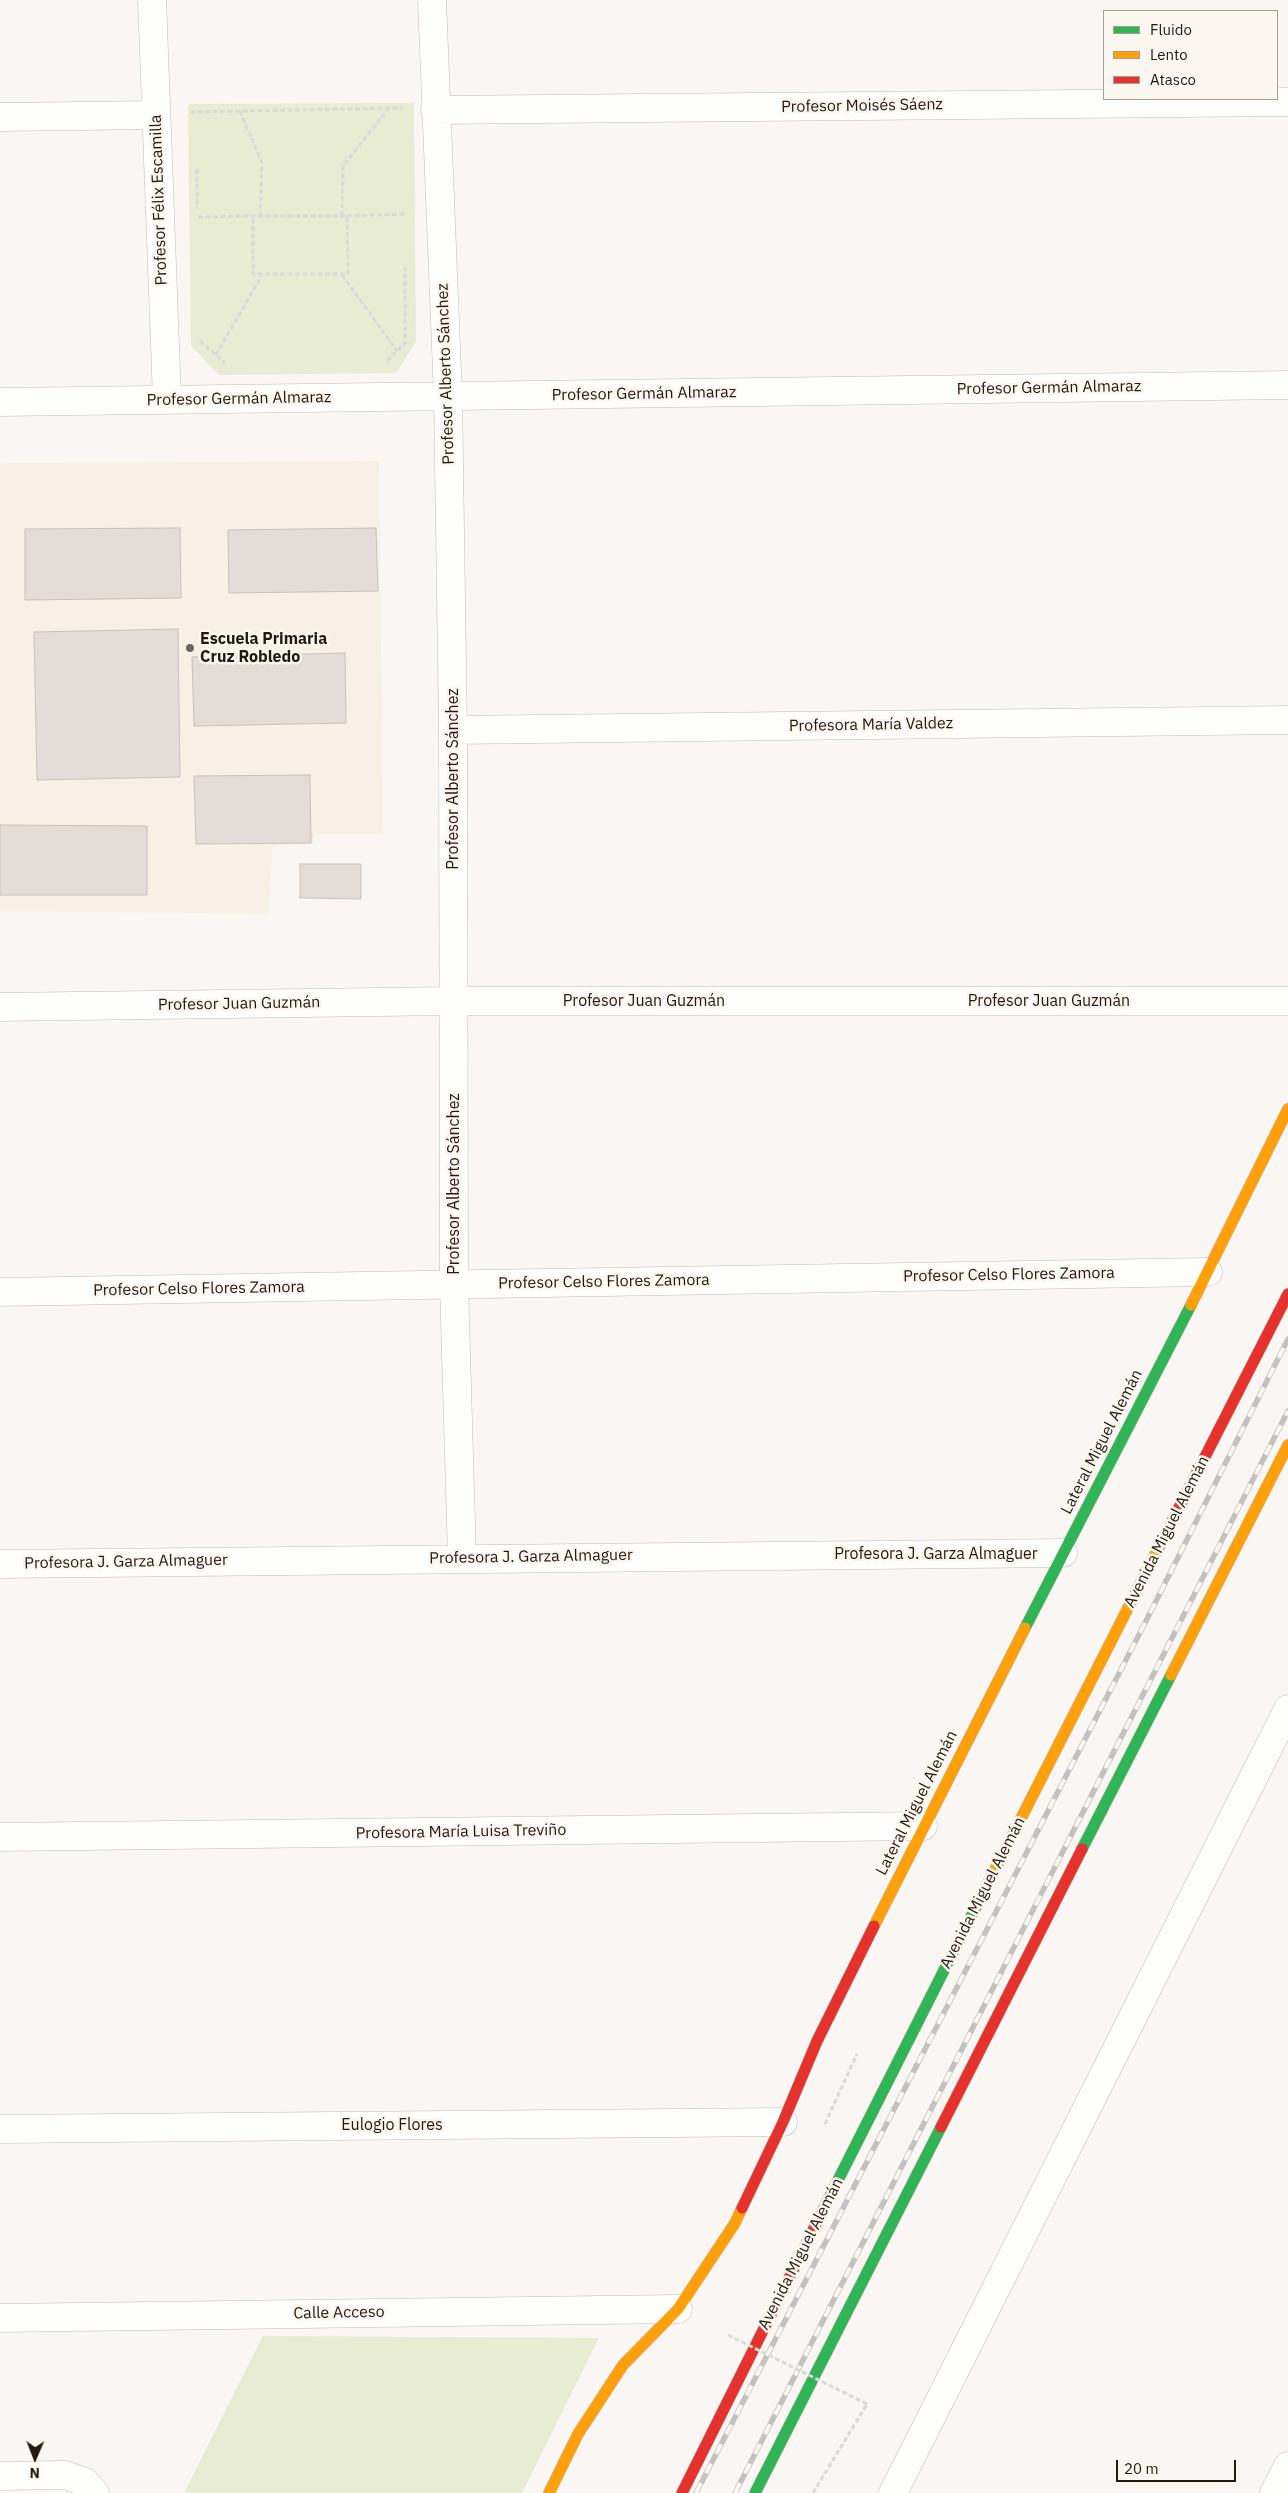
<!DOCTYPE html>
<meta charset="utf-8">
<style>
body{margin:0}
#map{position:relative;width:1288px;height:2493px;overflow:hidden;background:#f9f6f4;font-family:"IBM Plex Sans",sans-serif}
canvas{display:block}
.legend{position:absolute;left:1103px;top:10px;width:175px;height:90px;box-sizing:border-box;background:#fcf6f1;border:1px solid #a59e97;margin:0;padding:6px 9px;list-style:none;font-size:15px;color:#22190f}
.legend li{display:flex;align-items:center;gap:10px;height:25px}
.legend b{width:25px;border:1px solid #a59e97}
.north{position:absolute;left:10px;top:2433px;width:50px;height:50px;-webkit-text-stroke:4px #fcf6f1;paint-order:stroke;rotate:181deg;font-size:14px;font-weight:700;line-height:20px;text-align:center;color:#22190f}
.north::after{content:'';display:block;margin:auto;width:18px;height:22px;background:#22190f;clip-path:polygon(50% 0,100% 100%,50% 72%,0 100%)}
.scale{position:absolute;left:1116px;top:2460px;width:120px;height:22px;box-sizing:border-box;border:2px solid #22190f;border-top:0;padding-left:6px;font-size:15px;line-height:18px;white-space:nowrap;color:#22190f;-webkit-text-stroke:4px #fcf6f1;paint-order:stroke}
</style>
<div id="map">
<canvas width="1288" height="2493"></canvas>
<ul class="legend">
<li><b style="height:6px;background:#30b455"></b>Fluido</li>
<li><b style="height:6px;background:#ff9f0a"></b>Lento</li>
<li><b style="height:6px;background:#e5322d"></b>Atasco</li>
</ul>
<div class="north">N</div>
<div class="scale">20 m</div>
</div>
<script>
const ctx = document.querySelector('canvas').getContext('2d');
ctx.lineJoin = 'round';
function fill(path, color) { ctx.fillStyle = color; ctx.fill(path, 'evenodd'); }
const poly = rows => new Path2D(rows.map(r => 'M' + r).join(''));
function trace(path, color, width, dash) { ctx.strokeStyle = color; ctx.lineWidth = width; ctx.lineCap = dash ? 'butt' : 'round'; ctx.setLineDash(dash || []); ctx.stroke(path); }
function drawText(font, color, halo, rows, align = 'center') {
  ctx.font = font + ' "IBM Plex Sans",sans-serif'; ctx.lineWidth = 5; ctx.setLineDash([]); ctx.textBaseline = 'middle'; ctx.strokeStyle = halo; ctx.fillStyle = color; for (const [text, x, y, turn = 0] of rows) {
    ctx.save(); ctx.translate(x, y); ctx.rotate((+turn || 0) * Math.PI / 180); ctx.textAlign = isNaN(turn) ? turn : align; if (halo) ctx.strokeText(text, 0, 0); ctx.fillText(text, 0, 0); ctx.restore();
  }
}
fill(poly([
 [379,461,383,834,314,834,313,844,273,846,268,914,0,911,0,463]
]), '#f8f0e4');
fill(poly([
 [414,103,416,342,396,373,219,375,191,346,188,104],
 [263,2336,599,2338,522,2493,184,2493]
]), '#e8ecd3');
const building = poly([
 [180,528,181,598,25,600,25,529,180,528],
 [376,528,378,591,229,593,228,530,376,528],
 [178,629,180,777,37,780,34,632,178,629],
 [345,653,346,723,194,726,192,657,345,653],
 [310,775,311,843,196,844,194,776,310,775],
 [0,825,147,826,147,895,0,895,0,825],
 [300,864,361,864,361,899,300,898,300,864]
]);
fill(building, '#e3dcd7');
trace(building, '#c9c1be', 1);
const street = poly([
 [152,0,167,399],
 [432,0,448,396,453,730,454,1285,462,1557],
 [435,110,1288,102],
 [0,117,155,115],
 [0,402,1288,385],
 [453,730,1288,720],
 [0,1007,454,1001,1288,1001],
 [0,1292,1208,1272],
 [0,1564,1063,1553],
 [0,1837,923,1826],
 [0,2129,783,2122],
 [0,2318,678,2309],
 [0,2476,65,2475,85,2482,95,2493],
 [893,2493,1288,1709],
 [1274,2493,1288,2466]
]);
const fast = poly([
 [1025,1628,1191,1305],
 [1082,1849,1171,1675],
 [829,2198,980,1899],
 [755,2493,941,2127]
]);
const slow = poly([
 [1191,1305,1288,1109],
 [1171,1675,1288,1445],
 [980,1899,1160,1545],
 [874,1926,1025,1628],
 [549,2493,578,2434,623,2365,678,2309,735,2223,742,2208]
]);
const jam = poly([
 [1160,1545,1288,1294],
 [941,2127,1082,1849],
 [742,2208,783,2122,817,2041,874,1926],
 [682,2493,829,2198]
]);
trace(street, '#c2bcb6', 29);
trace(fast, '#c2bcb6', 12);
trace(slow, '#c2bcb6', 12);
trace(jam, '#c2bcb6', 12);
trace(poly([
 [240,111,262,163,260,216],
 [190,112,402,108],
 [197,169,197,209],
 [342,216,343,166,389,108],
 [347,216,405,214],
 [198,217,253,216,347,216,348,274,253,274,253,216],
 [342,275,397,351],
 [200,341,225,363],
 [216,355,262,275],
 [387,361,405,343,405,268],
 [825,2124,857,2054],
 [813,2493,867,2404]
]), '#dbdad9', 3, [5, 2.5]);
trace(street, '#fefefd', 28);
trace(fast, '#30b455', 11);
trace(slow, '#ff9f0a', 11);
trace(jam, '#e5322d', 11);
const rail = poly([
 [696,2493,1145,1623,1288,1339],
 [735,2493,1288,1411]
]);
trace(rail, '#c4c2c1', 5.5);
trace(rail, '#fcf6f1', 4, [11]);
trace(poly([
 [728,2335,867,2404]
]), '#dbdad9', 3, [5, 2.5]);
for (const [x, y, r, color] of [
 [190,648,5,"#6d665f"]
]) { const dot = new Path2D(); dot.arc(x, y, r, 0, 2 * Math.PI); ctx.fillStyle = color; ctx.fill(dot); trace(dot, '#fcf6f1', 2); }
drawText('16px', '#22190f', '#fcf6f1', [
 ["Profesor Moisés Sáenz",862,106,-1],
 ["Profesor Félix Escamilla",159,200,-92],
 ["Profesor Alberto Sánchez",446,374,-92],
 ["Profesor Germán Almaraz",1049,388,-1],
 ["Profesor Germán Almaraz",644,394,-1],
 ["Profesor Germán Almaraz",239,399,-1],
 ["Profesora María Valdez",871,725,-1],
 ["Profesor Alberto Sánchez",453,779,-90],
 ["Profesor Juan Guzmán",644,1001],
 ["Profesor Juan Guzmán",1049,1001],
 ["Profesor Juan Guzmán",239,1004,-1],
 ["Profesor Alberto Sánchez",454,1184,-90],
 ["Profesor Celso Flores Zamora",1009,1275,-1],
 ["Profesor Celso Flores Zamora",604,1282,-1],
 ["Profesor Celso Flores Zamora",199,1289,-1],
 ["Lateral Miguel Alemán",1102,1442,-63],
 ["Avenida Miguel Alemán",1167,1532,-63],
 ["Profesora J. Garza Almaguer",936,1554],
 ["Profesora J. Garza Almaguer",531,1557,-1],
 ["Profesora J. Garza Almaguer",126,1562,-1],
 ["Lateral Miguel Alemán",917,1803,-63],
 ["Profesora María Luisa Treviño",461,1832,-1],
 ["Avenida Miguel Alemán",983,1893,-63],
 ["Eulogio Flores",392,2125],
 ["Avenida Miguel Alemán",801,2254,-63],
 ["Calle Acceso",339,2313,-1]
]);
drawText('bold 16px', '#22190f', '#fcf6f1', [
 ["Escuela Primaria",200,639],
 ["Cruz Robledo",200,657]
], 'left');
</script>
